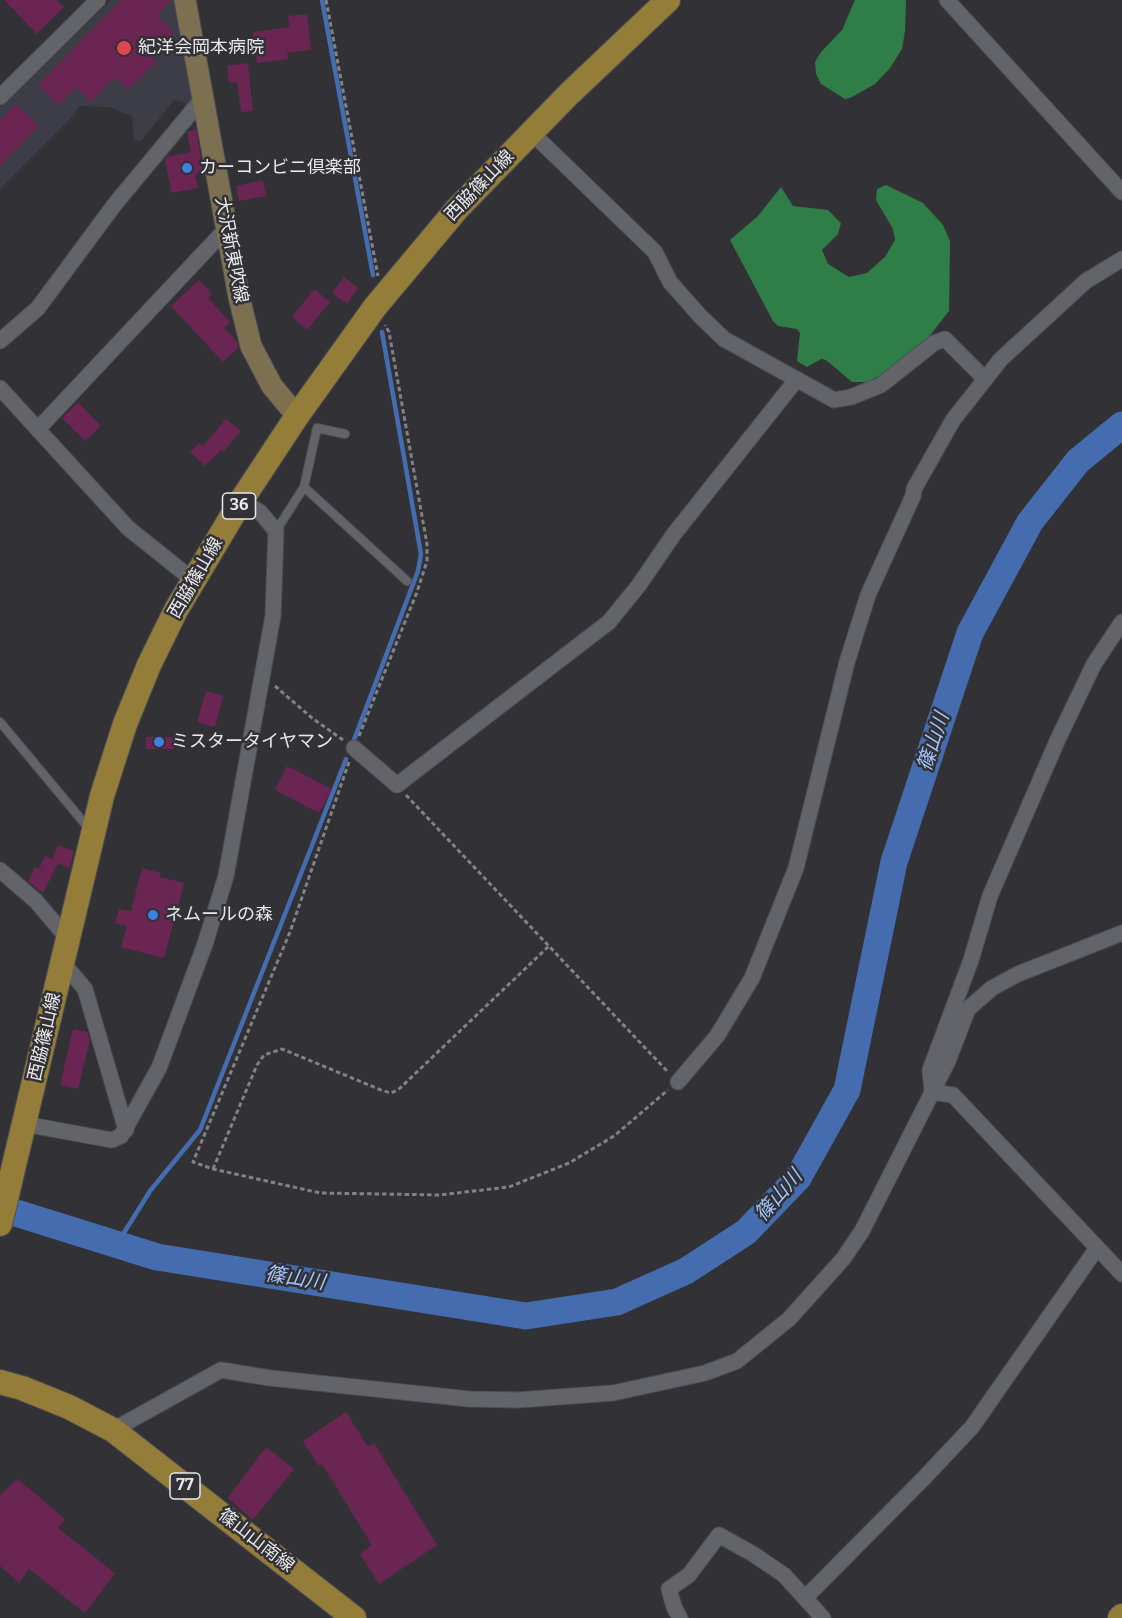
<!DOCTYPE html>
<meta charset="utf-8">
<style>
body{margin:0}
canvas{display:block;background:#313136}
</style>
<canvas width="1122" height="1618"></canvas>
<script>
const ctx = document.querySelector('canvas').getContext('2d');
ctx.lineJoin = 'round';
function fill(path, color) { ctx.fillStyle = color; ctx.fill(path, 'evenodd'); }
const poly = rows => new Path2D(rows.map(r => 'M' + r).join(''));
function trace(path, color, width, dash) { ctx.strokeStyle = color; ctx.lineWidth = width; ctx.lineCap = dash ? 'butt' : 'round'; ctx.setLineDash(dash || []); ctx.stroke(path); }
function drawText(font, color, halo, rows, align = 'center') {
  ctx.font = font + ' Bitter,"Noto Sans JP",serif'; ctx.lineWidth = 5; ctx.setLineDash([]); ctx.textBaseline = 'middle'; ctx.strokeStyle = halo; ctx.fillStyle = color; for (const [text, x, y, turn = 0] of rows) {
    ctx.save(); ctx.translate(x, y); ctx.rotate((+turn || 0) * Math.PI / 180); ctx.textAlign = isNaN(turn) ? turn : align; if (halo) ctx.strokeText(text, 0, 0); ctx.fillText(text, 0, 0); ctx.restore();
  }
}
fill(poly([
 [111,0,178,0,196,97,188,107,182,101,174,100,141,141,134,140,132,116,109,107,79,106,75,114,0,189,0,107]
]), '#3c3d46');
fill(poly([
 [855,0,906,0,905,31,902,49,890,68,875,84,850,98,845,99,821,84,816,74,815,62,821,52,842,30],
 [886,185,923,203,943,225,950,241,949,311,914,356,868,382,852,382,826,360,821,359,807,367,797,361,800,333,797,329,778,326,773,321,730,240,758,216,781,187,793,206,828,210,841,223,838,234,822,250,828,264,849,277,867,273,885,257,895,240,893,229,876,200,877,189]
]), '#307e47');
trace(poly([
 [322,0,373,275],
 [352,745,418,571,421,554,382,332],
 [117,1244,150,1191,200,1130,346,759]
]), '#446caf', 4.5);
trace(poly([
 [0,1208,157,1257,526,1316,617,1302,686,1271,746,1232,798,1178,847,1090,894,862,970,633,1030,522,1078,461,1122,425]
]), '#446caf', 27);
fill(poly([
 [4,0,57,0,64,7,37,34],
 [121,0,172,0,157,15,174,33,151,56,157,61,128,90,115,77,91,102,76,87,59,105,38,85],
 [307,14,311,50,287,53,288,59,257,63,253,32,290,27,288,16],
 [248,63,253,111,241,112,237,82,229,83,227,66],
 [16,104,39,126,0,166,0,121],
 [196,129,203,172,195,174,198,188,171,193,165,159,167,157,191,152,187,132],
 [263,180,266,196,239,201,236,186],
 [344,277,358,288,347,304,332,293],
 [199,280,212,294,208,298,230,322,224,328,237,341,238,348,223,362,171,306],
 [314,289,330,302,307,330,292,317],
 [78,402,101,426,85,441,62,418],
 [226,419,241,431,223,452,221,450,205,466,190,452,199,443,203,446],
 [206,691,223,696,215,727,197,722],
 [146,737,174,737,174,749,146,749],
 [287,766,332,789,319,813,275,790],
 [58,845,74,851,72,859,69,868,58,863,43,893,28,881,35,867,39,869,45,856,52,859],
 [142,868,161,873,160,877,184,883,164,958,121,947,127,926,115,923,119,909,131,911],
 [73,1029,87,1032,90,1040,78,1089,60,1085],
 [346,1412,368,1447,374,1443,437,1545,379,1584,360,1554,372,1545,322,1464,319,1466,303,1441],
 [266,1447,294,1469,253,1520,228,1498],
 [18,1479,65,1519,58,1528,115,1573,85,1613,29,1569,19,1583,0,1566,0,1495]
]), '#6a2553');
const lane = poly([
 [304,487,317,428,345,434],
 [276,531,304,487,407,581],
 [0,722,90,830]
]);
const street = poly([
 [947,0,1122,192],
 [0,97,98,0],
 [532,133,655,252,670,282,700,316,724,339,834,400,851,397,881,385,934,343,945,339,984,378],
 [0,341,38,308,115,204,203,98],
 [0,388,128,528,193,580],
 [38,429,227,228],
 [354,748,397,785,609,622,639,585,674,534,797,379],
 [0,870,36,901,68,939],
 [62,962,85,989,126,1130],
 [678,1082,717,1036,752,978,796,868,847,662,868,595,913,496,914,489,953,420,1001,359,1086,281,1122,259],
 [932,1092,930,1070,971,960,990,896,1058,739,1094,664,1122,622],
 [932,1092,953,1095,1122,1274],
 [24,1124,112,1140,121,1136,159,1068,205,944,226,876,273,616,276,531,260,512,241,501],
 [113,1430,221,1370,270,1378,469,1399,518,1400,613,1393,705,1373,737,1361,789,1319,843,1259,862,1231,948,1061,968,1009,992,988,1018,974,1122,933],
 [805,1598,923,1479,972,1427,1097,1248],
 [680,1618,674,1607,669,1589,689,1575,719,1535,753,1554,784,1575,823,1618]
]);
const secondary = poly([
 [185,0,239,297,251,346,272,386,297,416]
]);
const primary = poly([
 [0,1224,102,796,125,724,149,665,176,610,241,501,297,416,375,307,457,209,569,94,668,0],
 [0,1382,22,1388,69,1407,113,1430,354,1618],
 [1120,1618,1122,1616]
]);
trace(lane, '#4f4f53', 10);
trace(street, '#4f4f53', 17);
trace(secondary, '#4f4f53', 23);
trace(primary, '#4f4f53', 26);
trace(poly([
 [326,0,378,276],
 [275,686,312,718,343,740],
 [359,736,417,592,427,561,427,544,389,332,385,325],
 [349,762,290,932,193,1162,213,1169,320,1193,439,1195,509,1187,569,1163,614,1136,668,1090],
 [406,795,667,1071],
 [213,1169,257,1065,264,1055,282,1049,381,1090,391,1093,398,1090,549,946]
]), '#828286', 3, [4.5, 3]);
trace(lane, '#636469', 8);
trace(street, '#636469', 15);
trace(secondary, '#7c7051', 21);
trace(primary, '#947d38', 24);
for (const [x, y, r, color] of [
 [124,48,8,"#e0444e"],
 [187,168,6,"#3f7fe0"],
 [159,742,6,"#3f7fe0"],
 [153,915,6,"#3f7fe0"]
]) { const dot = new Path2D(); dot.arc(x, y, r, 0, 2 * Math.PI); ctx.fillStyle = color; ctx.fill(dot); trace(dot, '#313136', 2); }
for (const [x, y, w] of [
 [239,506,33],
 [185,1486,30]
]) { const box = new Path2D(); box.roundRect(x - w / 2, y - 13, w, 26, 4.5); ctx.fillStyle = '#313136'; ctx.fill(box); trace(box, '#e9e9ec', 1.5); }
drawText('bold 16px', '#e9e9ec', null, [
 ["36",239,506],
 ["77",185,1486]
]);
drawText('18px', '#e9e9ec', '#313136', [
 ["紀洋会岡本病院",138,48],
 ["カーコンビニ倶楽部",199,168],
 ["ミスタータイヤマン",171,742],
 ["ネムールの森",165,915]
], 'left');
drawText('18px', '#e9e9ec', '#313136', [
 ["西脇篠山線",480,186,-46],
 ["大沢新東吹線",231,250,79],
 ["西脇篠山線",196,578,-60],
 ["西脇篠山線",45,1037,-77],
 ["篠山山南線",256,1541,38]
]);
drawText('italic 20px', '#a2c4fb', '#313136', [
 ["篠山川",934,742,-72],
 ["篠山川",779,1196,-49],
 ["篠山川",295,1279,9]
]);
</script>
